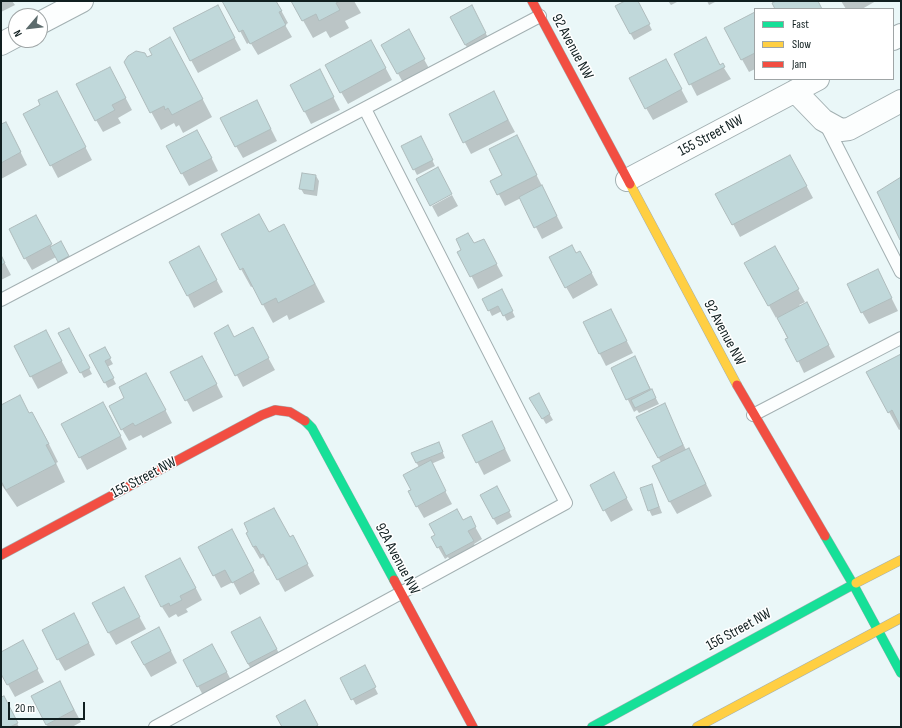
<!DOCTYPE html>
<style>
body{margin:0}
#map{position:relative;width:902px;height:728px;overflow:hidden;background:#eaf7f8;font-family:"Sofia Sans Condensed",sans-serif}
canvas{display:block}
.frame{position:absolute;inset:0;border:2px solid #101f20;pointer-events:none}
.legend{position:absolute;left:754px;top:8px;width:140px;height:72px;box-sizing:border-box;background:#fff;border:1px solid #9fa5a6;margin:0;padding:5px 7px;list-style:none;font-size:12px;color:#101f20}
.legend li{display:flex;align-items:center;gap:8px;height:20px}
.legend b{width:20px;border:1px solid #9fa5a6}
.north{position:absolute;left:8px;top:8px;width:40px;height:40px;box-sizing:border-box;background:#fff;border:1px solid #9fa5a6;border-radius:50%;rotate:242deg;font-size:11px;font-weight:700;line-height:16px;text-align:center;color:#101f20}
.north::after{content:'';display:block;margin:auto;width:14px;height:18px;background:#5c6b6c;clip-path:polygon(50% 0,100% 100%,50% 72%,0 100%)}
.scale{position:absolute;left:8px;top:702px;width:77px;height:18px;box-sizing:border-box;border:2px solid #101f20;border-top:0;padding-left:5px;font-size:12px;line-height:14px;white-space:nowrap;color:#101f20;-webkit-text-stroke:3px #fff;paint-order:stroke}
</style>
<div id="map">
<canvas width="902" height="728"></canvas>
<div class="frame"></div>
<ul class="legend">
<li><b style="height:5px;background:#16e098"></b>Fast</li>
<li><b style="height:5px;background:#ffcf43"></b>Slow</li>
<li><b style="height:5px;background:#f24e42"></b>Jam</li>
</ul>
<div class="north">N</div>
<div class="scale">20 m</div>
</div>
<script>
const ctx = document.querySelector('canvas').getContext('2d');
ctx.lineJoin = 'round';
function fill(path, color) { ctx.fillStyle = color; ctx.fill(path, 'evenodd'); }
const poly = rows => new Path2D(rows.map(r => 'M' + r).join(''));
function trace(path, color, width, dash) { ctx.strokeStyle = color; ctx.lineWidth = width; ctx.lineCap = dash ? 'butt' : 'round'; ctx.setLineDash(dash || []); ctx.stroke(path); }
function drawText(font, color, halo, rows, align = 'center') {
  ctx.font = font + ' "Sofia Sans Condensed",sans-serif'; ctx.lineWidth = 3; ctx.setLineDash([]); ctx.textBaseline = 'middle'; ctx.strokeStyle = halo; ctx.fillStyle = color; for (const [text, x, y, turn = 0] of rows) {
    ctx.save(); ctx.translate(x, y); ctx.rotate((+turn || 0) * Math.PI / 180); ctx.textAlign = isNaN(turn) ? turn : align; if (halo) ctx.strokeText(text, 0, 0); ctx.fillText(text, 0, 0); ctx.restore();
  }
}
fill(poly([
 [1,1,12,1,15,5,1,12],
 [224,1,276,1,288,23,285,25,292,37,258,55,250,42,247,44],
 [292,1,354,1,361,13,345,21,349,28,330,38,326,31,313,38],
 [627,1,637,1,652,30,634,40,616,7],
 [668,1,679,1,671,5],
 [707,1,717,1,709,5],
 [841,1,876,1,862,9,846,9],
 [755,13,755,69,749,72,725,29],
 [224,18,241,50,198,73,174,29],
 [478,19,492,45,472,56,465,44],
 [371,41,392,80,348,104,341,92],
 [415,43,431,72,405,86,382,45],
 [675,54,720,66,722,65,731,79,697,96],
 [180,56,212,117,183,133,179,125,176,127,174,123,161,130,125,64,147,59],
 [672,72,688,102,653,120,646,108],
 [116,80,132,110,118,118,121,123,103,132,96,120],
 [326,83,340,110,311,124,291,85],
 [257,101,277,141,243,158,236,146],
 [63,104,92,160,58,178,24,114],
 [500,104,515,132,471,154,450,114],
 [1,125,12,135,27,165,1,179],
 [204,143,218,171,189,186,167,146],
 [424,143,435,166,417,175,403,147],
 [523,148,563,228,542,239,521,198,505,206,492,181,504,175],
 [797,168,813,198,740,237,717,194],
 [316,176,319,181,317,196,304,194,301,189],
 [452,195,458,206,438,217,432,206],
 [43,228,52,247,64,248,71,263,62,268,56,257,32,270,25,258],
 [269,233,294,243,325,302,289,320,287,315,273,323,253,286,251,287,241,269],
 [474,244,490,252,503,276,478,289,459,252],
 [775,248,805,302,799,305,800,306,813,315,835,357,804,373,777,317,776,318,746,264],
 [576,254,587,264,598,285,573,299,566,287],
 [1,256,11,275,1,280],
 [206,260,223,292,194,308,188,296],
 [884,283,898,311,869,324,862,312],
 [505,296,515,317,507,321,502,311,492,316,489,310],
 [611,310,633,353,606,366,584,323],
 [215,333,234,338,259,341,275,370,243,387],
 [60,334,72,335,92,374,84,378],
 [52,343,68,373,38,389,15,347],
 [104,348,113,364,107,367,116,384,108,388,90,355],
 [901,355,901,429,899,430,889,412],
 [634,358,659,404,639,413,637,410,634,412,612,368],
 [209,369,223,397,193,412,172,373],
 [153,386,172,423,143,438,141,435,129,441,122,429,126,398],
 [538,394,553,420,546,424,531,398],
 [664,404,686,450,688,449,695,461,712,496,677,514,670,502,661,462,637,417],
 [1,406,29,414,42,430,58,462,56,463,65,482,17,507,1,484],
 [110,415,127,449,87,470,62,424],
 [498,434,511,461,484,475,464,436],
 [439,443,445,458,431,464,452,504,424,518,417,506,412,491,419,467,416,462],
 [651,485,662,513,652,516,649,510],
 [591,486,620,486,633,510,611,522],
 [497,488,512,517,497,525,481,496],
 [274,509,290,538,299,549,314,576,285,592,270,565,268,566,263,557,260,559,253,547],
 [470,518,482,539,474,544,480,553,454,567,448,557,445,559,438,547,463,521],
 [238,542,260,584,240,595,233,582,221,588,199,547],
 [187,571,202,600,186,609,188,612,178,617,176,614,169,618,162,607],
 [130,600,146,629,116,645,109,633],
 [81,627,95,655,65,671,58,659],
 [267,630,283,661,255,676,248,664],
 [166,641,177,663,151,677,144,665],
 [1,653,29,654,44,682,15,697,1,672],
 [219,657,233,684,205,699,184,660],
 [367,672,378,694,356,705,341,678],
 [66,694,81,722,72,727,48,727,32,697],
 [3,697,19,727,1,727,1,698]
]), '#0003');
const building = poly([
 [222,1,276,1,282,11,279,12,286,25,250,44,243,30,239,32,222,1],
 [291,1,340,1,336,3,340,10,319,21,316,14,302,21,291,1],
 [625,1,638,1,650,24,630,34,615,6,625,1],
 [776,1,818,1,822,9,775,9,772,3,776,1],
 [218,5,235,38,190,61,173,28,218,5],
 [472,5,486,33,465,45,450,17,472,5],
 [755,12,755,53,741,60,724,28,755,12],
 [409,29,425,59,397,74,381,45,409,29],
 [170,37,203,99,172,115,168,108,165,110,164,106,150,113,124,62,128,56,136,51,145,53,147,57,152,55,149,49,170,37],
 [706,37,720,65,723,63,725,67,689,85,674,54,706,37],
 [371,40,386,68,340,93,325,65,371,40],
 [666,59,682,89,645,109,629,78,666,59],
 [110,67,126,98,112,105,115,110,95,121,76,84,110,67],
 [320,69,334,97,304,112,290,85,320,69],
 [57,91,86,147,50,166,23,114,40,105,38,100,57,91],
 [494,91,508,120,463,143,449,114,494,91],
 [257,100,271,129,235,147,220,118,257,100],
 [6,122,21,152,1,163,1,124,6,122],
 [197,130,212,158,181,174,166,146,197,130],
 [517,135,537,175,497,195,490,181,502,175,489,149,517,135],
 [421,136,433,160,413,170,401,146,421,136],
 [790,155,807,186,732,225,715,194,790,155],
 [438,167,452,194,430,206,416,179,438,167],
 [302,173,316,175,314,191,299,189,302,173],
 [901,177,901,240,900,240,877,192,901,177],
 [542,185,557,216,534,228,519,197,542,185],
 [259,214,269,232,284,224,315,284,278,303,276,298,262,305,243,268,240,270,221,234,259,214],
 [36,215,52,244,24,259,9,229,36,215],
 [468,233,474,243,484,239,497,264,470,277,457,252,461,250,456,239,468,233],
 [61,241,69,256,58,262,50,247,61,241],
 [572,245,576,253,580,251,592,273,565,288,549,257,572,245],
 [199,246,217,280,187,296,169,262,199,246],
 [775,246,799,289,768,306,744,263,775,246],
 [1,255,5,263,1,265,1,255],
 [878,269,892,298,861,313,847,284,878,269],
 [502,289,513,311,503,316,498,306,488,311,482,299,502,289],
 [807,302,829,345,797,362,785,339,788,338,777,318,807,302],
 [611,309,627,341,599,354,583,322,611,309],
 [228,325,234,337,253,327,269,358,235,376,214,333,228,325],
 [69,328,90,368,80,373,58,333,69,328],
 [46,330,62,361,30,377,14,346,46,330],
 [105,347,111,358,105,361,114,378,104,383,89,355,105,347],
 [901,354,901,428,892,410,888,413,866,372,901,354],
 [202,356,217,384,185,401,170,372,202,356],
 [635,356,650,389,626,400,611,368,635,356],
 [146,373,166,410,135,426,133,423,121,430,109,406,124,398,119,387,146,373],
 [652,389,656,398,635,408,631,400,652,389],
 [539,393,550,414,542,419,529,398,539,393],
 [20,395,29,413,32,412,49,444,46,445,56,464,6,490,1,481,1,405,20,395],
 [103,402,121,436,79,458,61,424,103,402],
 [665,403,683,445,658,458,636,417,665,403],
 [492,421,505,449,476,463,462,435,492,421],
 [439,442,443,452,416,463,411,453,439,442],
 [689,448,706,484,669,502,652,466,689,448],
 [431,460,446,491,416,507,408,491,411,490,403,475,431,460],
 [614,472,627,498,603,511,590,485,614,472],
 [652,484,659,507,648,511,640,488,652,484],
 [497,486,510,511,493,519,480,495,497,486],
 [274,508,290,537,293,535,308,564,277,580,263,554,261,555,256,546,253,547,246,533,248,532,244,523,274,508],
 [457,509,463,520,471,516,476,527,468,531,474,541,446,556,441,546,437,548,431,537,435,535,429,524,457,509],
 [232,529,254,571,232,583,225,570,213,576,198,547,232,529],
 [180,558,196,588,180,596,182,600,170,606,169,603,161,607,145,576,180,558],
 [124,587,140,617,108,633,92,603,124,587],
 [74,613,89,643,57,660,42,630,74,613],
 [260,617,277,649,248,664,231,632,260,617],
 [159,627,171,651,144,665,131,642,159,627],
 [23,640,38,669,7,685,1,674,1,652,23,640],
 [212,644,227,672,197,687,183,660,212,644],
 [365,665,376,687,351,700,340,678,365,665],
 [60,681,74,710,46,725,31,696,60,681],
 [4,696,18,723,10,727,1,727,1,697,4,696],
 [305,700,318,725,315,727,282,727,276,716,305,700]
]);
fill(building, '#c0d8da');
trace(building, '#afbcbd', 1);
const lane = poly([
 [825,123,901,272],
 [1,300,540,16],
 [753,415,901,338],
 [155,727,566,503,365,109]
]);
const street = poly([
 [40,23,82,1],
 [893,39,901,35],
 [1,44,16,36],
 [795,91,823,120,841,130,849,129,901,101],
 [627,180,818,79]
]);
const fast = poly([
 [305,421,312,428,394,580],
 [825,536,853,584,901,673],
 [592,727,856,583]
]);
const slow = poly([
 [630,184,737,385],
 [856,583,901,560],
 [697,727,901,618]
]);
const jam = poly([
 [532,1,630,184],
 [737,385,825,536],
 [1,555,262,415,275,410,290,412,305,421],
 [394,580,473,727]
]);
trace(lane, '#a3b0b2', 14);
trace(street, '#a3b0b2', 24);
trace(fast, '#a3b0b2', 10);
trace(slow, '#a3b0b2', 10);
trace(jam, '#a3b0b2', 10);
trace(lane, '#fcfefe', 12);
trace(street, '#fcfefe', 22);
trace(fast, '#16e098', 9);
trace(slow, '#ffcf43', 9);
trace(jam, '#f24e42', 9);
drawText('15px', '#101f20', '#fff', [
 ["92 Avenue NW",572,47,62],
 ["155 Street NW",711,136,-28],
 ["92 Avenue NW",724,333,62],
 ["155 Street NW",144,478,-28],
 ["92A Avenue NW",397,559,62],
 ["156 Street NW",739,630,-29]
]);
</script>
